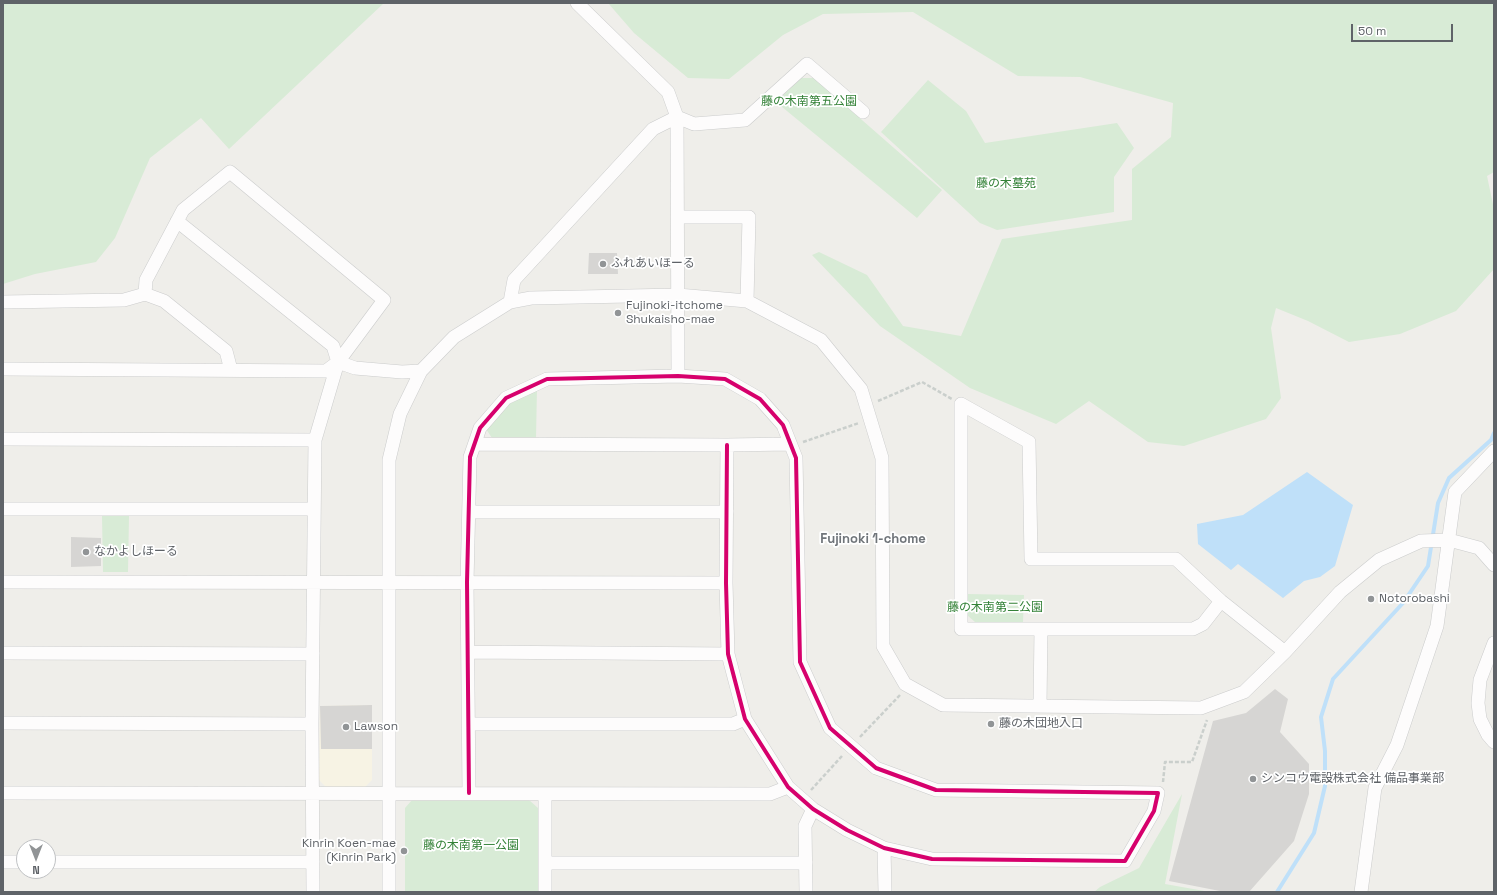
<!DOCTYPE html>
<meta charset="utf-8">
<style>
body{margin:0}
#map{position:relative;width:1497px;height:895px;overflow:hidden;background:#efeeea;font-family:"Space Grotesk",sans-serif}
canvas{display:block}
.frame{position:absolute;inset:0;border:4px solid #5f6368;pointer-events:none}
.north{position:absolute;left:16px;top:839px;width:40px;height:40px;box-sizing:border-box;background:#fff;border:1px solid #bfc1c3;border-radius:50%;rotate:180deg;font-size:11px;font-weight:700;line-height:16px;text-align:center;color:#5f6368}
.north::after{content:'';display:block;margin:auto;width:14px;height:18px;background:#919496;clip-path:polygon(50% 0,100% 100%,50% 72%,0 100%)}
.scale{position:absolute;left:1351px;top:24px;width:102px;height:18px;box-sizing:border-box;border:2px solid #5f6368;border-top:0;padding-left:5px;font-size:12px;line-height:14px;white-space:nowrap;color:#5f6368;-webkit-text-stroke:3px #fff;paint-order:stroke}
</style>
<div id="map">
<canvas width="1497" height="895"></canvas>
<div class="frame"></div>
<div class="north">N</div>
<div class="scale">50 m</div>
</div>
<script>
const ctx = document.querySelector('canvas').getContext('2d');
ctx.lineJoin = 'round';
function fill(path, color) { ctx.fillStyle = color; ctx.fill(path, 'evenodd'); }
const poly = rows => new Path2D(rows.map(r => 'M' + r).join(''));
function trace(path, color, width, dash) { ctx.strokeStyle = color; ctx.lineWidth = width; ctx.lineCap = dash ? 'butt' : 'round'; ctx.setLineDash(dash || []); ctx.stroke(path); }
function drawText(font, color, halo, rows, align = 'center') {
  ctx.font = font + ' "Space Grotesk","Noto Sans JP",sans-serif'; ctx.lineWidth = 3.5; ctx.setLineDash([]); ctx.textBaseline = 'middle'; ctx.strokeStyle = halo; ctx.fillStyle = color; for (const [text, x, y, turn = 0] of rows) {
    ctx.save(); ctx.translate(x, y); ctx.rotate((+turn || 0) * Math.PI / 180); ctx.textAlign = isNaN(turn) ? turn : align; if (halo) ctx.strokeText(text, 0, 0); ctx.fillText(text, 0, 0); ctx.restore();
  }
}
fill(poly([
 [372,705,372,780,364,788,327,788,319,780,320,706]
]), '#f7f3e4');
fill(poly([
 [3,3,384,3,229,149,201,118,150,158,115,238,96,262,35,274,3,284],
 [608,3,1494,3,1494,172,1487,176,1494,209,1494,269,1456,311,1400,334,1349,342,1308,321,1276,308,1271,328,1281,398,1266,419,1184,446,1148,442,1089,401,1056,424,970,388,880,326,812,255,819,252,867,275,903,326,961,336,1002,239,1132,220,1132,169,1171,137,1173,103,1080,77,1018,76,913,12,823,14,783,35,729,79,688,78,634,33],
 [801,78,814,78,942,190,917,218,776,102],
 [928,80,966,111,985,143,1117,123,1134,148,1114,177,1114,212,997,230,980,223,881,132],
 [537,388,536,438,492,438,486,429,511,402],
 [102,516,129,516,128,572,103,572],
 [967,594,1024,595,1023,622,975,622,967,615],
 [1182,794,1165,884,1210,892,1094,892,1100,887,1139,868],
 [412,800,529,800,538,808,538,892,405,892,405,808]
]), '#d8ebd6');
fill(poly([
 [1307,472,1353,505,1335,566,1320,577,1304,581,1283,598,1238,564,1231,570,1198,544,1197,524,1243,515]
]), '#bfe0f9');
trace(poly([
 [1277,892,1314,833,1325,786,1325,751,1321,717,1333,679,1403,603,1428,566,1438,503,1449,478,1491,440,1494,433]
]), '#bfe0f9', 4);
fill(poly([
 [589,253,617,253,618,274,588,274],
 [71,537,101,538,101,566,71,567],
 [1275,689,1288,699,1280,732,1309,764,1309,794,1294,841,1249,892,1225,892,1169,881,1213,721,1246,713],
 [372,705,372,749,321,749,320,706]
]), '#d6d5d3');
const minor = poly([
 [577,3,668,92,677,117,678,376],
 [678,217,749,217,747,301],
 [177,221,333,346,338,362],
 [145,294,146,280,183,210,230,172,384,300,338,362,315,440,312,724,313,892],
 [3,302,124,300,145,294,164,301,226,351,231,370],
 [510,302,514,280,653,129,677,117,694,124,745,120,807,64,863,112],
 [3,369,326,371,338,362,355,368,402,372,421,371],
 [3,439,315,440],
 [475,444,727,445,790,444],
 [3,509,314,509],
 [469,512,727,512],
 [3,582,726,583],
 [1221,601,1203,624,1193,629,961,629,961,404,1029,442,1031,559,1176,559,1221,601,1285,652],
 [1494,643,1480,680,1478,703,1480,719,1488,735,1494,742],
 [469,652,728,654],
 [3,653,313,654],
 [1040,706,1041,629],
 [3,723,312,724],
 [469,724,733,724,745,719],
 [3,793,770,794,788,787],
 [469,793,467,582,470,457,480,428,506,398,547,379,678,376,725,379,760,399,783,425,796,458,800,662,830,728,876,768,936,790,1158,793,1154,811,1125,861,932,859,884,848,847,830,813,809,788,787,745,719,728,654,726,583,727,445],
 [545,794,545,892],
 [884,848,885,892],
 [3,862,24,862],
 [48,862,313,862],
 [545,863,806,863],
 [389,892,389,460,400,414,421,371,454,337,510,302,531,298,678,295,747,301,821,340,861,389,882,458,883,646,905,684,943,705,1201,708,1244,692,1285,652,1340,592,1379,560,1421,541,1449,540,1479,548,1494,565],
 [806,892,805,826,813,809],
 [1361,892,1375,788,1397,745,1437,626,1455,492,1494,451]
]);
trace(minor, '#cbcccc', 14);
trace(poly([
 [878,401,922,382,952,399],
 [803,442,859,423],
 [860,737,900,695],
 [1163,782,1165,762,1192,762,1207,720],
 [811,790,842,756]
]), '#cacfcc', 2.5, [4, 2]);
trace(minor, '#fdfcfc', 13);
trace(poly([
 [469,793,467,582,470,457,480,428,506,398,547,379,678,376,725,379,760,399,783,425,796,458,800,662,830,728,876,768,936,790,1158,793,1154,811,1125,861,932,859,884,848,847,830,813,809,788,787,745,719,728,654,726,583,727,445]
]), '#d6006c', 4);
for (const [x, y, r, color] of [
 [603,264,4,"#919496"],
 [618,313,4,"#919496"],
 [86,552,4,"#919496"],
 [1371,599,4,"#919496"],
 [991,724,4,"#919496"],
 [346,727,4,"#919496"],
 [1253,779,4,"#919496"],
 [404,851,4,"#919496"]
]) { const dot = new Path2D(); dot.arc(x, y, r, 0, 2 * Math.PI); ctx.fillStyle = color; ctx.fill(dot); trace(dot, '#fff', 1.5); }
drawText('12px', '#348238', '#fff', [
 ["藤の木南第五公園",809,102],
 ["藤の木墓苑",1006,184],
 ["藤の木南第二公園",995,608],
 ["藤の木南第一公園",471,846]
]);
drawText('12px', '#5f6368', '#fff', [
 ["ふれあいほーる",611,264],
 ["Fujinoki-itchome",626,306],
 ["Shukaisho-mae",626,320],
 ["なかよしほーる",94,552],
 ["Notorobashi",1379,599],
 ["藤の木団地入口",999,724],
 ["Lawson",354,727],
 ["シンコウ電設株式会社 備品事業部",1261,779],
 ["Kinrin Koen-mae",396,844,"right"],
 ["(Kinrin Park)",396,858,"right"]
], 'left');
drawText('bold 13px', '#70757a', '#fff', [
 ["Fujinoki 1-chome",873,539]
]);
</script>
